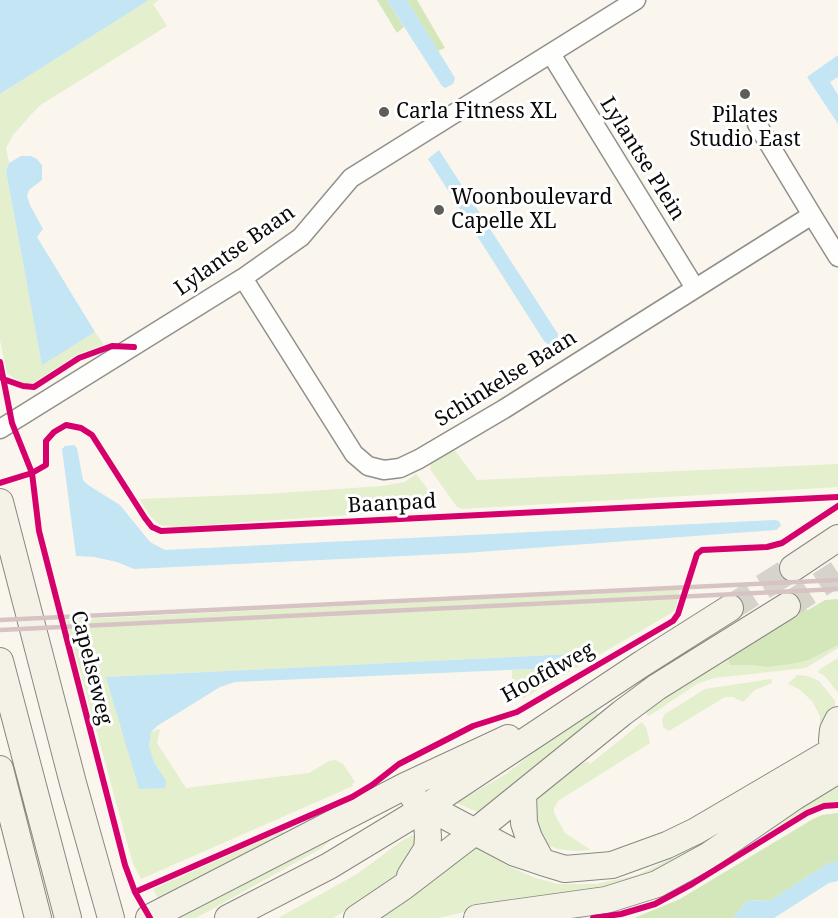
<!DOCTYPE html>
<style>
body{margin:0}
canvas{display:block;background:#faf6ed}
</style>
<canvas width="838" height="918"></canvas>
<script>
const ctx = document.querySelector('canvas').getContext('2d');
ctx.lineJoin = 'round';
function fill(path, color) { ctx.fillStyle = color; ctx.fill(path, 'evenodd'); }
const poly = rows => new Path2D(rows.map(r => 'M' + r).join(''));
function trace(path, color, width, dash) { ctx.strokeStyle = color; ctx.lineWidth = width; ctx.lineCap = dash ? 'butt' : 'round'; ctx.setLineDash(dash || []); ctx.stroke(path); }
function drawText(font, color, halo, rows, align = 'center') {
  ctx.font = font + ' "Noto Serif",serif'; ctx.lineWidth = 6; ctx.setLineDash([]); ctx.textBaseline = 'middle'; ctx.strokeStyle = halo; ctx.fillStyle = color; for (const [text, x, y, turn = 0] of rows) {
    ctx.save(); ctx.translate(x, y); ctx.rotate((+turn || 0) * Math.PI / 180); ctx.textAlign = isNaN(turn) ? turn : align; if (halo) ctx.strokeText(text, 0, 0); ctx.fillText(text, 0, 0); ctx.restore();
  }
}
fill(poly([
 [149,0,159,0,153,4,167,26,39,106,13,135,6,148,9,163,6,171,42,364,95,332,104,345,78,354,33,383,23,383,7,374,0,340,0,94],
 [453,448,477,480,838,464,838,487,462,509,457,507,430,469,431,462],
 [416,474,434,497,438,506,434,509,176,527,160,525,151,517,139,499,265,494,382,486,405,482],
 [680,589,676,608,670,614,522,699,522,684,512,684,512,670,554,668,572,654,107,677,139,789,160,771,154,762,149,746,151,732,160,729,157,743,186,788,309,773,329,761,336,760,343,764,355,782,352,784,353,786,141,879,133,864,66,620],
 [838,645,838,648,806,668,714,678,697,684,649,716,644,712,660,695,726,653,730,665,752,665,767,667,809,660],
 [838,658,838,693,825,676,818,672,820,669],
 [797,675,808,676,819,681,835,701,834,714,820,732,820,716,812,701,799,689,788,684],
 [771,679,772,683,755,690,743,702,733,697,725,697,669,731,663,727,662,720,665,714,705,689],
 [596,711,602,719,483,814,456,803,506,774,551,739],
 [642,722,646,727,650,743,558,801,554,808,554,813,565,833,591,850,575,851,557,849,546,844,536,835,533,802,558,776,588,761,590,764],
 [828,760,781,802,637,882,494,905,439,918,376,918,473,846,506,865,533,877,557,884,596,884,637,875,676,856],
 [838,778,838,801,819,804,805,810,667,894,627,908,604,914,568,918,599,909],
 [283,831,287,838,161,904,153,889],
 [333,832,337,835,322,848,196,918,173,918],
 [423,834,398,875,362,901,333,918,278,918,357,874,403,840,412,835]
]), '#e3efcd');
fill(poly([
 [377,0,387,0,404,27,397,33],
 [407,0,417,0,445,48,438,51],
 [838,599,838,645,809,660,791,664,767,667,752,665,730,665,726,653,798,608,808,610,825,600],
 [838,813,838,861,827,864,771,900,747,901,733,918,634,918,680,899,813,819,822,815]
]), '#d4e7ba');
fill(poly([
 [0,0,149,0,0,94],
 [387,0,407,0,455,78,453,84,445,88,442,86],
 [838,55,838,77,830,82,838,95,838,124,807,77],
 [439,150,558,334,557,342,549,345,544,341,428,159],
 [21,156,31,156,37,159,42,165,42,180,29,190,27,196,30,205,43,229,37,237,95,332,42,365,6,171,9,163],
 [74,445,77,448,83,480,88,485,120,505,150,542,165,550,775,520,779,521,781,526,776,530,465,553,134,569,117,562,94,557,76,556,62,449,65,446],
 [572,654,570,660,554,668,235,682,220,687,157,726,151,732,149,746,154,762,166,781,165,788,139,789,106,677],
 [838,861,838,881,829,883,774,918,733,918,747,901,771,900,827,864]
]), '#c3e5f4');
trace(poly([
 [787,606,838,573],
 [730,608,793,568]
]), '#d6d3cb', 26, [26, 13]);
const street = poly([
 [551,54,695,288],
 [757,124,812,215],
 [243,278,354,454,368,466,384,470,400,468,419,459,504,409,812,215,838,257],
 [0,429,243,278,301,237,351,178,636,0]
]);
const secondary = poly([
 [0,502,73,783,111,918],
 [793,568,838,538],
 [0,661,68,918],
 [838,720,833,730,832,740,838,758],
 [0,769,38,918],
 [523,794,524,823,529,838,542,862],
 [423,809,445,816,515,853,542,862,565,869,612,865,667,845,696,831,834,750],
 [410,876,427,849,428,837,427,821,423,809,414,798],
 [149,918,405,786,508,738],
 [228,918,329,866,423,809,643,663,730,608],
 [357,918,403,887,476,831,622,713,657,687,787,606],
 [477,918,606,900,657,884,708,856,794,797,838,770]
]);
trace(street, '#92908c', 21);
trace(secondary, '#898783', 28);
trace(street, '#fefefc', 18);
trace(secondary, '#f4f2e7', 26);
trace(poly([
 [0,620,838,580],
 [0,630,838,589]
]), '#d7c3c3', 4.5);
trace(poly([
 [0,362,12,423,32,473,39,531,125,865,135,892,150,918],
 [3,379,23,386,34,387,79,358,112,346,134,347],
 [0,483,32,473,46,465,46,441,54,432,66,425,81,428,92,435,145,518,152,527,161,531,838,497],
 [135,892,352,797,372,785,399,764,473,726,517,712,673,621,678,614,697,554,702,550,767,547,782,543,838,506],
 [593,918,621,914,655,904,692,884,807,813,824,806,838,805]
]), '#d6006c', 6);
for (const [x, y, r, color] of [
 [745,94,6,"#5e5d59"],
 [384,112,6,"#5e5d59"],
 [439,210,6,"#5e5d59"]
]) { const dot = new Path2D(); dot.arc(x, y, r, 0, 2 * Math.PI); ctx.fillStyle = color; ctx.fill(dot); trace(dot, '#fff', 2); }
drawText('21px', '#0a0a0a', '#fff', [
 ["Carla Fitness XL",396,112],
 ["Pilates",745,116,"center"],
 ["Studio East",745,140,"center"],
 ["Woonboulevard",451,198],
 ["Capelle XL",451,222]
], 'left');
drawText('21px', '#0a0a0a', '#fff', [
 ["Lylantse Plein",642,159,58],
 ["Lylantse Baan",235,251,-35],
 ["Schinkelse Baan",506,379,-32],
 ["Baanpad",392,504,-3],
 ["Capelseweg",91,668,76],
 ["Hoofdweg",548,673,-29]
]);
</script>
